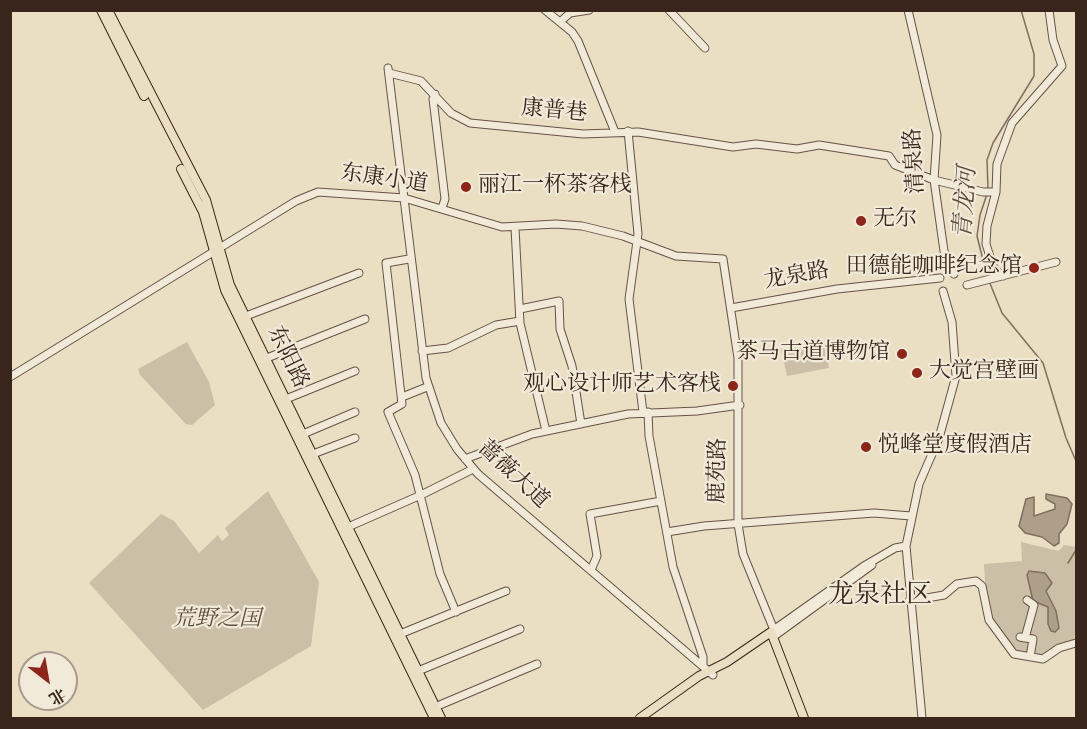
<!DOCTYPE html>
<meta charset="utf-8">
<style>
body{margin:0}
#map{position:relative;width:1087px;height:729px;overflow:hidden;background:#eadec3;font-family:"Sorts Mill Goudy","Noto Serif SC",serif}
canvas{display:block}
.frame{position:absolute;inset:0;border:12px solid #3a251c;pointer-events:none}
.north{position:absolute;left:18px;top:651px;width:60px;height:60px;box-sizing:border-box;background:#f1ead8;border:2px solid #a89b8d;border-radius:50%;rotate:149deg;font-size:16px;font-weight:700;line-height:24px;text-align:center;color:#3a251c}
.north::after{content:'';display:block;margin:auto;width:21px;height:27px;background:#8f2418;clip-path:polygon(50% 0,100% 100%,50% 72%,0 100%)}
</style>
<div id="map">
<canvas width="1087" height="729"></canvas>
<div class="frame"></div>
<div class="north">北</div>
</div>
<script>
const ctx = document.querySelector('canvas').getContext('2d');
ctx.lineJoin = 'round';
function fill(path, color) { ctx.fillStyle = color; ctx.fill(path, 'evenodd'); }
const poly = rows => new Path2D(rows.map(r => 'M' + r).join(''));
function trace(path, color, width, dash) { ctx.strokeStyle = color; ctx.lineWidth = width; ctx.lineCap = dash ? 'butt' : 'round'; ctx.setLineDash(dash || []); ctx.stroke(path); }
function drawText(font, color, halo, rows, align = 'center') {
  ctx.font = font + ' "Sorts Mill Goudy","Noto Serif SC",serif'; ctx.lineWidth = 4.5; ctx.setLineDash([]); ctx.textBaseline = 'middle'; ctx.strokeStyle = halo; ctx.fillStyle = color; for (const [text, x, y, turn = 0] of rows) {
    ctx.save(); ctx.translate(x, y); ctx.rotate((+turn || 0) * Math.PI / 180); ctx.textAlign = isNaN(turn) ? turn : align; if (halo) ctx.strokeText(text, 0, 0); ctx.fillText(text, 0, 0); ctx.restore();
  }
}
fill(poly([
 [824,341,829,368,787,376,781,349],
 [187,342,209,382,215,405,192,425,186,424,140,375,138,369],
 [268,491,319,582,311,646,203,710,89,583,161,514,174,521,199,553,218,535,222,541,229,535,225,528],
 [1021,542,1059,551,1064,545,1076,547,1076,617,1074,642,1045,656,1015,652,994,624,986,598,984,564,1022,561]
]), '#ccbfa7');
const water = poly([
 [1046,494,1067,498,1072,504,1067,524,1059,534,1059,543,1054,546,1042,537,1025,533,1019,526,1026,499,1034,497,1034,516,1055,509,1055,504,1046,499,1046,494],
 [1029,571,1045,573,1052,583,1046,591,1056,611,1059,628,1055,632,1051,631,1048,624,1048,607,1033,601,1027,575,1029,571]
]);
fill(water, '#ae9f8a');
trace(water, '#806e5e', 1.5);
trace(poly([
 [988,189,987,160,993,143,1034,76,1034,54,1021,10],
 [987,276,977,236,980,215,987,194],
 [989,281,1002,313,1043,363,1066,438,1076,461],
 [1068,563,1076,550]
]), '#806e5e', 1.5);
const minor = poly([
 [545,10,572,32,578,41,615,132],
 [669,10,705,48],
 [908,10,937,135,934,180,944,251,954,274],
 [560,22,570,13,589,10],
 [388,68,426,378,441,423,457,449,478,474,713,675],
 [389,73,421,81,451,113,470,123,583,134,638,132,733,147,756,144,797,149,819,145,889,156,895,165,934,180,983,192,996,192],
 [435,94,433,99,445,199,442,208],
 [628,131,638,234,629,299,643,412],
 [515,228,520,323,546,431],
 [409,259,386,263,402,404,388,412,415,475,440,574,456,612],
 [1003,276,994,269,986,244,987,226,996,192,997,164,1012,123,1062,66,1053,40,1049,10],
 [967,285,1056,262],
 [731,308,837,289,940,278],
 [520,309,559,301,560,329,572,366,581,424],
 [246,316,359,273],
 [422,351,448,348,496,325,520,321],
 [267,358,365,319],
 [10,377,296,201,318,192,404,198,502,227,556,224,582,226,623,236,676,256,723,259,738,358,738,524,743,554,774,630],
 [402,397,427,387],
 [286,399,355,371],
 [648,412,649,436,673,567,703,657,703,666],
 [303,434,355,412],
 [313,454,355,438],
 [465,459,532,434,628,414,697,411,740,405],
 [348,527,421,495,473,469],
 [667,532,704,526,874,513,911,516],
 [591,570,597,556,590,514,661,501],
 [909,601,944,595,957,584,976,581,982,586,989,620,1014,654,1043,659,1059,648,1076,643],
 [772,631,864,566,895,548,906,546],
 [400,634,506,591],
 [773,637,872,565],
 [1020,637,1025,638,1034,605,1027,600],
 [1025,638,1033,639,1030,657],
 [418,671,520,629],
 [435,707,537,664],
 [922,718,906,546,919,484,939,438,956,376,952,322,943,291]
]);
const major = poly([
 [101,10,144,96],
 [108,10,206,200,230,285,441,718],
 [181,169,203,212,225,290,434,718],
 [640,718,699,676,727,662,771,632,804,718]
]);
trace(minor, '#665346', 9);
trace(major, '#3a251c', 10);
trace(minor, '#f1ead8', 7);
trace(major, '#eadec3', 8);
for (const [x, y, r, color] of [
 [466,187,6,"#8f2418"],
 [861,221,6,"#8f2418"],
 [1034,268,6,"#8f2418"],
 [902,354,6,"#8f2418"],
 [917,373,6,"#8f2418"],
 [733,386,6,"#8f2418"],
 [866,447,6,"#8f2418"]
]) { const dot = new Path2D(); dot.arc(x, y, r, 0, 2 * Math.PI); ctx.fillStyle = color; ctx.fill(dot); trace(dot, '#f1ead8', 2); }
drawText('22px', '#3a251c', '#f1ead8', [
 ["康普巷",554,113,5],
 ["清泉路",917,161,-93],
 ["东康小道",384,181,8],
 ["龙泉路",797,278,-10],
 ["东阳路",286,358,64],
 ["鹿苑路",720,471,-89],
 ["蔷薇大道",512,476,43]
]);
drawText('22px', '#3a251c', '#f1ead8', [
 ["丽江一杯茶客栈",478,187],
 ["无尔",873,221],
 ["田德能咖啡纪念馆",1022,268,"right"],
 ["茶马古道博物馆",890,354,"right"],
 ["大觉宫壁画",929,373],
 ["观心设计师艺术客栈",721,386,"right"],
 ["悦峰堂度假酒店",878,447]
], 'left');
drawText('italic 22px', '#5e4c3f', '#f1ead8', [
 ["荒野之国",217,621]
]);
drawText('italic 24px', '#5d4a3d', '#f1ead8', [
 ["青龙河",968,203,-86]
]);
drawText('26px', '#3a251c', '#f1ead8', [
 ["龙泉社区",880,598]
]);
</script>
